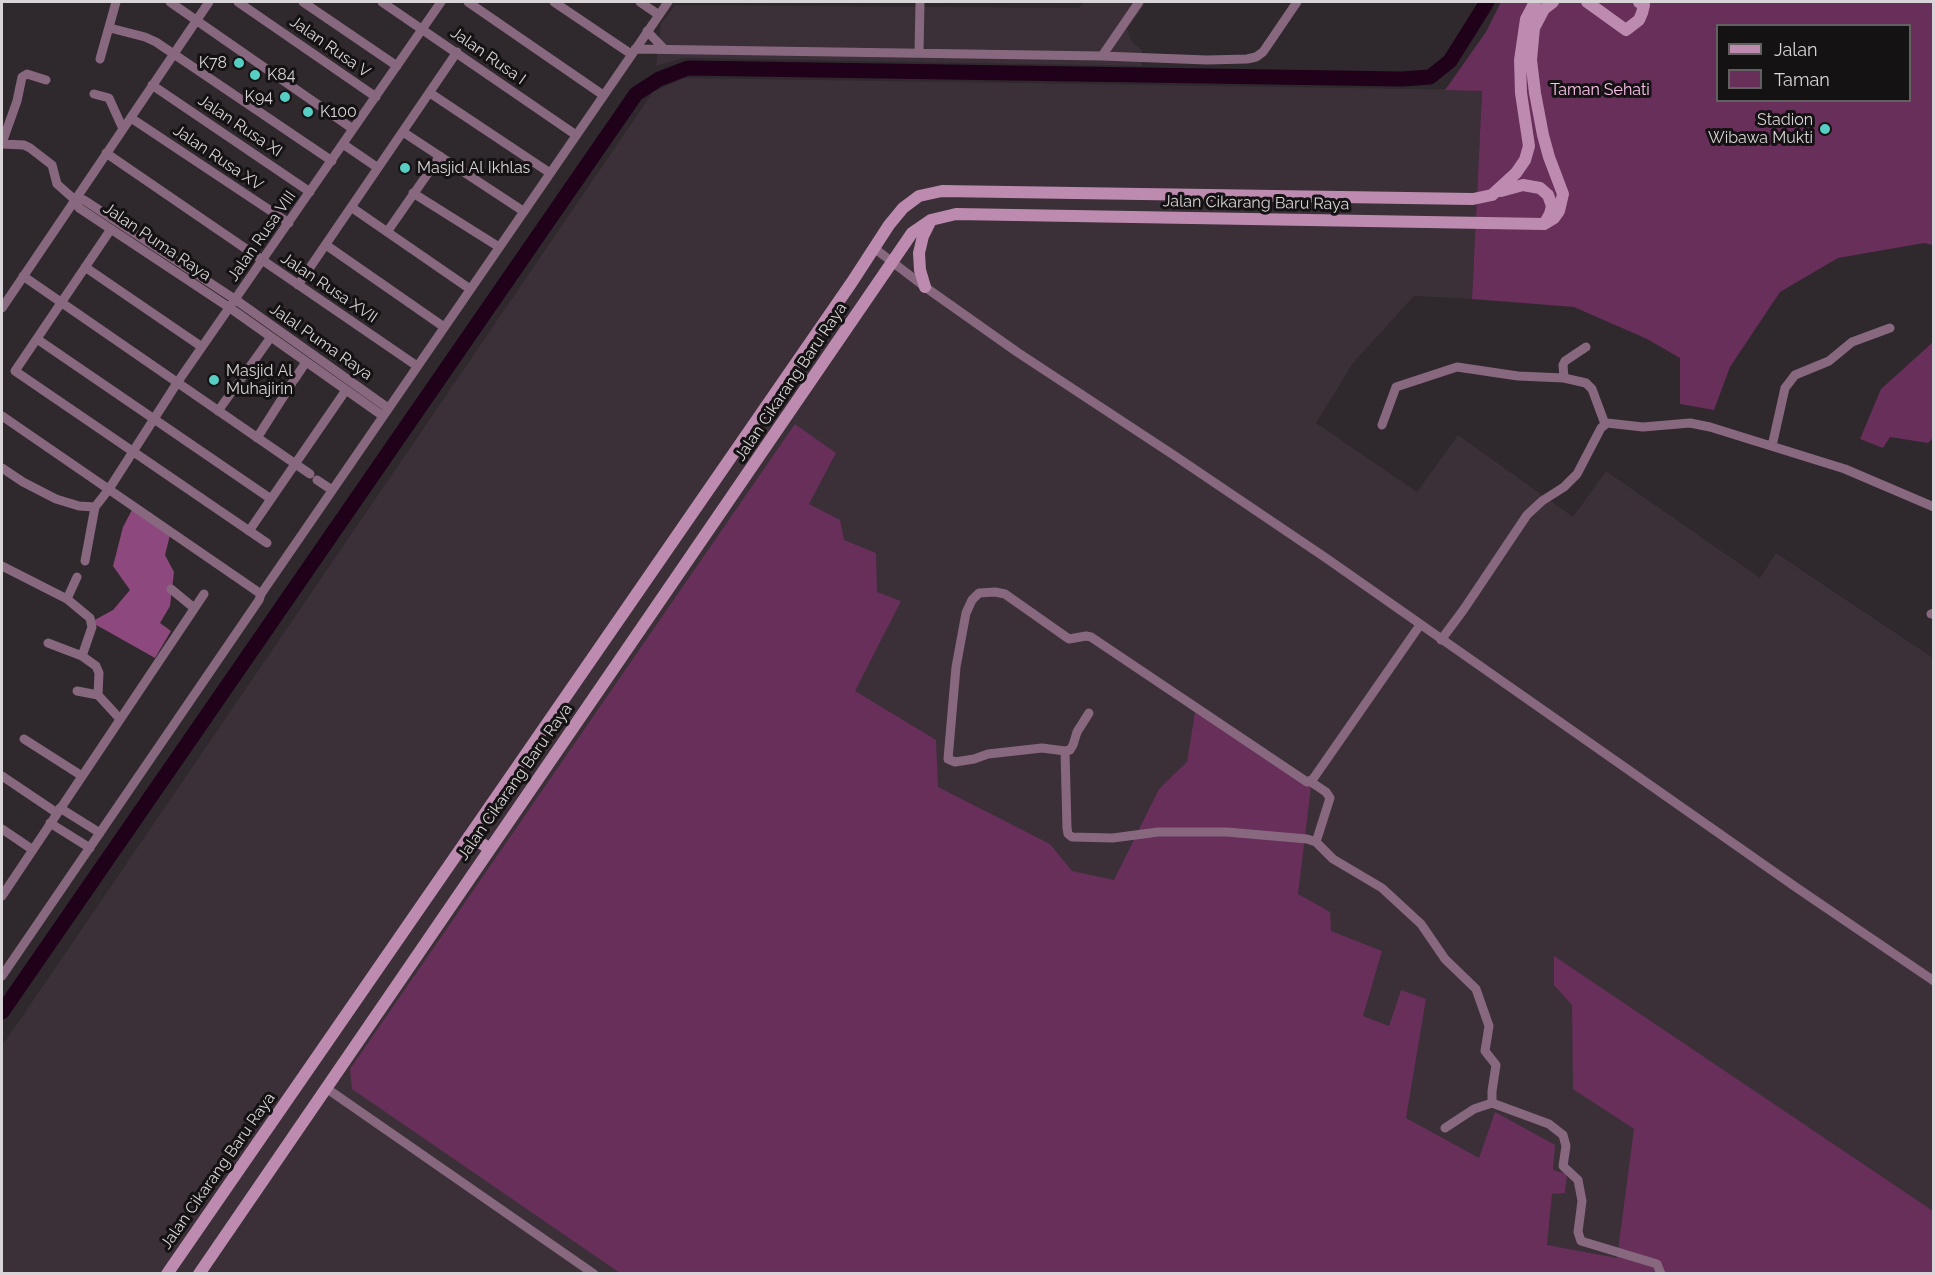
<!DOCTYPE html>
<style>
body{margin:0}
#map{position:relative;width:1935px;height:1275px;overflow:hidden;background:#2f282d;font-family:Raleway,sans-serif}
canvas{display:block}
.frame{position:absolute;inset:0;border:3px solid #d9d4d7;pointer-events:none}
.legend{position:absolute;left:1716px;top:24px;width:195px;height:78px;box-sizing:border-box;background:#151214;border:2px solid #636062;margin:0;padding:8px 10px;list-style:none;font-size:18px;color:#d9d4d7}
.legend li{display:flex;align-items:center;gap:12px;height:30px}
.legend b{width:30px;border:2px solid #636062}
</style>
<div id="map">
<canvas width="1935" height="1275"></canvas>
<div class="frame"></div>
<ul class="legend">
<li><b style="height:8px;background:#bd8baf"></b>Jalan</li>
<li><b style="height:16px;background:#672f5a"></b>Taman</li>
</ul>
</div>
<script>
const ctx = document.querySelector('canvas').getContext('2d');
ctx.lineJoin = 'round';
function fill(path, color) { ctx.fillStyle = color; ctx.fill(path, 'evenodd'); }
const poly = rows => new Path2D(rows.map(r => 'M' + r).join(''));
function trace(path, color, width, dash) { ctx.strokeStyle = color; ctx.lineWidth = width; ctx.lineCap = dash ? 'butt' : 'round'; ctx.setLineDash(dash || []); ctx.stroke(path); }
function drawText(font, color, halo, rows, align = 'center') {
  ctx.font = font + ' Raleway,sans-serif'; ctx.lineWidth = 6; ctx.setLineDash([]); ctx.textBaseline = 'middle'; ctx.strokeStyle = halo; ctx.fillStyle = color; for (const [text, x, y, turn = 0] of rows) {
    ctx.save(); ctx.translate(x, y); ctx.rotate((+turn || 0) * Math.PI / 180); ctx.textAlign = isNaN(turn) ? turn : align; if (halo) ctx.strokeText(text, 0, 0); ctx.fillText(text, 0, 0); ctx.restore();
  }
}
fill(poly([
 [1084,2,1146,2,1127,29,1132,42,1142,50,1142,66,684,58,656,66,661,24,675,5,1079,8],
 [684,78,1482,90,1472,299,1414,296,1353,363,1316,423,1417,492,1458,435,1573,517,1606,471,1760,578,1776,553,1933,658,1933,1273,2,1274,2,1046,653,92]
]), '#3b2f38');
fill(poly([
 [1501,2,1933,2,1933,245,1924,243,1838,258,1780,292,1730,367,1714,410,1680,404,1680,358,1647,339,1574,307,1472,299,1482,91,1445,90,1486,32],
 [1718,26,1910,26,1910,100,1718,100],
 [1933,342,1933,438,1928,443,1890,437,1883,448,1860,439,1881,389],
 [795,424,836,453,809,504,840,520,844,540,876,553,877,592,901,601,855,691,936,740,938,787,1050,844,1072,871,1114,880,1159,789,1187,762,1196,706,1311,787,1298,894,1330,912,1331,931,1382,951,1363,1016,1389,1026,1401,990,1426,999,1406,1118,1479,1158,1495,1112,1555,1145,1553,1170,1567,1174,1565,1193,1552,1194,1547,1245,1617,1258,1634,1129,1573,1089,1572,1005,1554,985,1554,956,1933,1211,1933,1273,620,1273,352,1089,350,1069]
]), '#672f5a');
fill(poly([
 [133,508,170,535,165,555,174,572,170,606,160,623,171,631,155,658,91,622,113,610,130,590,113,566,123,527]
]), '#8d487d');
trace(poly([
 [2,1012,636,94,659,79,688,68,1402,79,1430,77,1450,61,1487,2]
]), '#20011a', 15);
trace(poly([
 [170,2,353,129],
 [238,2,376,97],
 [303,2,397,66],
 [382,2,576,135],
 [468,2,603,95],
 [554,2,631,54],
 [640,2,659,15],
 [110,28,145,37,156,42,332,161],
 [647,31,664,49],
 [635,49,1102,56,1207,60,1247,59,1256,57,1263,52,1297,2],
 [919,52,920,2],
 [1102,56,1139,2],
 [100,59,116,2],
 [152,85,310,192],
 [430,93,550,173],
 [94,94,109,98,123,129],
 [131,118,289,223],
 [403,132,523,211],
 [2,143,17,101,22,77,27,74,46,80],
 [2,144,24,145,30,148,52,165,57,184,75,200,79,208,230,308,383,416],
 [343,144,378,168],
 [106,153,417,366],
 [413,193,499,247],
 [75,200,84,200,236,300,388,408],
 [351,207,470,289],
 [111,229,15,371,267,543],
 [387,232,440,156],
 [326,245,444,327],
 [874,248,925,287,1017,352,1175,456,1326,558,1797,888,1934,981],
 [85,267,202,347],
 [23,276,310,474],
 [298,285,457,52],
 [2,308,209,2],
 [37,339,271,499],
 [1564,378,1563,365,1565,361,1586,347],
 [294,380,306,362],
 [218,411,271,337],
 [2,416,261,594,259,600,2,976],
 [1382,425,1396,387,1457,367,1518,376,1564,378,1586,383,1592,389,1605,424],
 [257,438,292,383],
 [1772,446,1785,388,1795,375,1829,361,1852,342,1890,328],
 [2,468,23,482,56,499,79,506,95,507,109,489,177,383,441,2],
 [317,480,332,490],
 [249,531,346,390],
 [85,561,95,507],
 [2,566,67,599,90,618,92,627,82,656],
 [171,589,194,608],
 [261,594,668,2],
 [67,599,77,577],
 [1931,614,1934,613],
 [1420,625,1313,779,1307,782,1091,637,1086,636,1069,639,1005,594,995,592,979,593,972,600,966,613,956,667,948,759,955,762,974,759,988,754,1042,748,1065,751,1067,828,1068,834,1072,837,1113,838,1158,832,1227,832,1307,839,1316,842,1333,859,1382,888,1421,924,1445,959,1476,989,1489,1026,1485,1051,1496,1065,1492,1091,1492,1103,1549,1124,1563,1135,1566,1146,1563,1166,1578,1180,1582,1201,1578,1232,1581,1241,1657,1264,1661,1274],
 [1441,640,1464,609,1527,515,1542,501,1564,487,1577,474,1601,428,1607,423,1643,427,1690,423,1710,427,1845,469,1934,507],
 [48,643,82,656,96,666,99,673,98,695,120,719],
 [77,691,98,695],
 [24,739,82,776],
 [1065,751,1070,750,1073,745,1077,732,1089,713],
 [2,776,57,813],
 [1311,782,1326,792,1330,798,1316,842],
 [60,808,100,833],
 [50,823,90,848],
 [2,829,33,850],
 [2,896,204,594],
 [326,1088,594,1274],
 [1445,1128,1474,1109,1492,1103]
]), '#88687f', 9);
trace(poly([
 [1587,2,1626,30,1639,20,1642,13,1644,5,1639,2],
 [1501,191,1523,185,1540,188,1548,195,1552,206,1550,214,1546,221],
 [925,287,920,270,919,253,923,236,931,220],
 [469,836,489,848],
 [167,1274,852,282,889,225,903,208,919,196,942,191,1473,199,1492,195,1516,173,1525,160,1529,146,1521,93,1520,60,1526,19,1535,2],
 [199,1274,912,233,931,220,956,214,1544,224,1554,218,1559,211,1563,194,1549,157,1543,135,1535,93,1531,60,1534,28,1544,9,1553,2]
]), '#bd8baf', 12);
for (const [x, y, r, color] of [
 [239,63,6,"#56cec3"],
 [255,75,6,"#56cec3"],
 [285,97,6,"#56cec3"],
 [308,112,6,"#56cec3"],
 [1825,129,6,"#56cec3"],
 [405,168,6,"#56cec3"],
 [214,380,6,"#56cec3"]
]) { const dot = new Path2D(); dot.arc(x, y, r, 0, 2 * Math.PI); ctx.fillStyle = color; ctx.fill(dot); trace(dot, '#151214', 2); }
drawText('16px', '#d9d4d7', '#151214', [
 ["Jalan Rusa V",330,47,35],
 ["Jalan Rusa I",488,56,35],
 ["Jalan Rusa XI",240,126,34],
 ["Jalan Rusa XV",218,158,34],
 ["Jalan Cikarang Baru Raya",1256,203,1],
 ["Jalan Rusa VIII",262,236,-55],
 ["Jalan Puma Raya",157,242,34],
 ["Jalan Rusa XVII",329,288,34],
 ["Jalal Puma Raya",321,342,35],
 ["Jalan Cikarang Baru Raya",791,382,-56],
 ["Jalan Cikarang Baru Raya",515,782,-55],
 ["Jalan Cikarang Baru Raya",218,1171,-55]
]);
drawText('16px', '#d9d4d7', '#151214', [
 ["K78",227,63,"right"],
 ["K84",267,75],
 ["K94",273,97,"right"],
 ["K100",320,112],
 ["Stadion",1813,120,"right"],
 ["Wibawa Mukti",1813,138,"right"],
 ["Masjid Al Ikhlas",417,168],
 ["Masjid Al",226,371],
 ["Muhajirin",226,389]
], 'left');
drawText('16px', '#fdc1eb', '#151214', [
 ["Taman Sehati",1600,90]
]);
</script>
